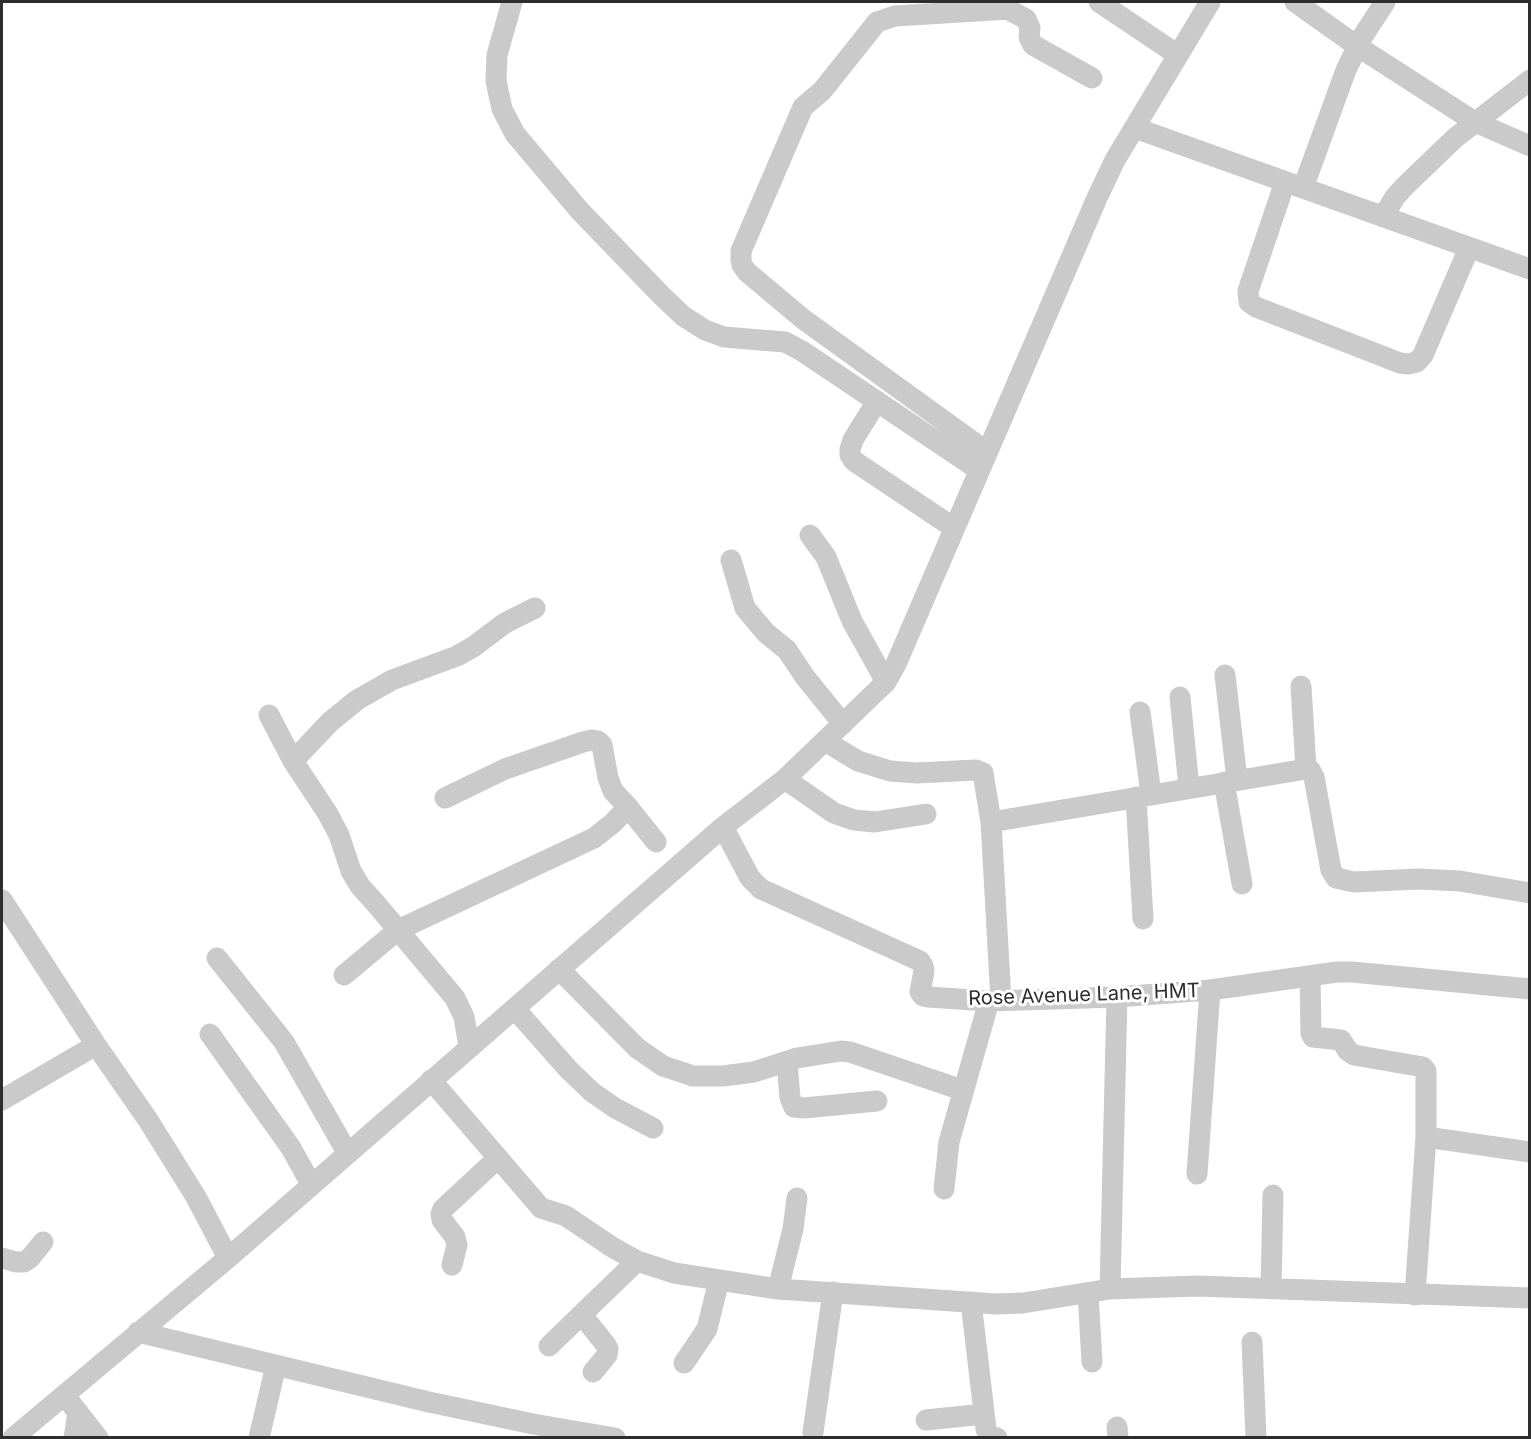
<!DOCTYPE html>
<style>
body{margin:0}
#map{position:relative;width:1531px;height:1439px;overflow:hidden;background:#fff;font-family:Inter,sans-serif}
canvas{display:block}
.frame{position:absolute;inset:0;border:3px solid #2d2d2d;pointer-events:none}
</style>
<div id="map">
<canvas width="1531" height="1439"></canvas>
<div class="frame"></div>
</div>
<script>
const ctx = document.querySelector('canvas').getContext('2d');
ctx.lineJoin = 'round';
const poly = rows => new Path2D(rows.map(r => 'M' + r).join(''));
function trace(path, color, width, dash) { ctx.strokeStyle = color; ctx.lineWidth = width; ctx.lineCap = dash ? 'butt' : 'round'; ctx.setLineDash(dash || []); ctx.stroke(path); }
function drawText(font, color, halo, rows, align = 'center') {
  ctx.font = font + ' Inter,sans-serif'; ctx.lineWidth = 6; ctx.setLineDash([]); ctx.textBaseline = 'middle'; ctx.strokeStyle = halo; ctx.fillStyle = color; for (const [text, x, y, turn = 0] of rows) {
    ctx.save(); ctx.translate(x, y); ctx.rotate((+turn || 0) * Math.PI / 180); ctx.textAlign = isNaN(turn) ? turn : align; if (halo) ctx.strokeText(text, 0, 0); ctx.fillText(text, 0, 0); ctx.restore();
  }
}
trace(poly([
 [512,2,497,55,496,81,502,109,515,134,580,211,660,294,683,316,705,330,724,337,785,342,802,351,979,470],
 [1099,2,1178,55],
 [1295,2,1357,46,1475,122,1530,146],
 [998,4,1026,19,1030,28,1029,37,1033,45,1092,78],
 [1135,128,1530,269],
 [1285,182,1248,291,1249,302,1256,307,1400,363,1408,364,1417,362,1423,355,1469,248],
 [1303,188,1346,70,1361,39,1385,2],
 [1383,217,1395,197,1405,186,1455,138,1530,80],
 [877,401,853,440,850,449,850,455,854,461,954,528],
 [987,452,803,319,747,272,742,265,741,260,741,251,803,107,822,91,877,22,895,16,1009,9],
 [810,535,826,557,852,621,886,682],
 [731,560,745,608,766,633,787,650,805,677,843,724],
 [1225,675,1237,780],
 [1301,686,1306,769],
 [1180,697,1189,788],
 [1140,712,1151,794],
 [269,715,293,761,328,814,339,835,351,871,360,886,377,905,455,998,464,1017,469,1047],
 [825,741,858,761,890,771,917,773,976,770,983,773,991,822,1001,1001],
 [293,761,330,722,357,700,392,680,457,656,473,647,505,623,535,608],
 [785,779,834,813,854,820,875,822,926,814],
 [1224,782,1242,884],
 [1136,797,1143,919],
 [445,798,505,769,583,742,592,740,598,741,602,745,608,778,613,791,628,807,656,842],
 [991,822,1306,769,1310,770,1314,777,1331,870,1336,878,1354,882,1419,879,1460,881,1530,893],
 [723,827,750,878,761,889,920,961,923,966,924,971,920,992,923,996,928,997,989,1001,1117,997,1210,990,1337,972,1352,972,1530,989],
 [2,900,96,1045,148,1120,196,1197,228,1258],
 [217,958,284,1042,348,1154],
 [559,969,637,1048,663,1066,693,1076,723,1076,754,1072,797,1058,841,1051,850,1052,962,1090],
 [344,975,398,930,594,838,613,823,628,807],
 [1310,977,1311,1033,1313,1037,1341,1040,1348,1051,1354,1055,1423,1067,1426,1071,1426,1137,1415,1295],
 [515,1009,568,1069,592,1092,615,1108,653,1128],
 [210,1034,291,1148,311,1184],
 [787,1062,790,1098,794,1107,804,1108,877,1101],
 [431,1080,541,1208,566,1216,612,1247,637,1261,674,1273,778,1289,996,1304,1023,1303,1110,1289,1198,1286,1530,1298],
 [2,1100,96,1045],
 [1426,1137,1530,1152],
 [1197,1174,1210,990],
 [944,1189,949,1142,989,1001],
 [2,1258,16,1262,24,1262,30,1258,43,1242],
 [452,1265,457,1245,455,1237,442,1220,441,1214,443,1209,498,1158],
 [778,1289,793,1229,797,1198],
 [1110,1289,1117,997],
 [1271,1289,1273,1195],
 [1088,1293,1092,1362],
 [971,1302,986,1429,989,1436,997,1438],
 [582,1315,606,1345,608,1349,607,1355,593,1372],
 [138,1332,429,1402,533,1424,615,1438],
 [1252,1342,1256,1438],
 [549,1346,637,1261],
 [684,1363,707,1329,719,1280],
 [65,1396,98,1438],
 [926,1420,984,1414],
 [1117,1427,1118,1438],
 [813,1432,833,1292],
 [13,1438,228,1258,723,827,785,779,886,682,896,664,1097,198,1115,160,1210,2],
 [74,1438,78,1412],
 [259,1438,276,1365]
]), '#cacaca', 21);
drawText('20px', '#2d2d2d', '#fff', [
 ["Rose Avenue Lane, HMT",1084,995,-2]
]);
</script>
